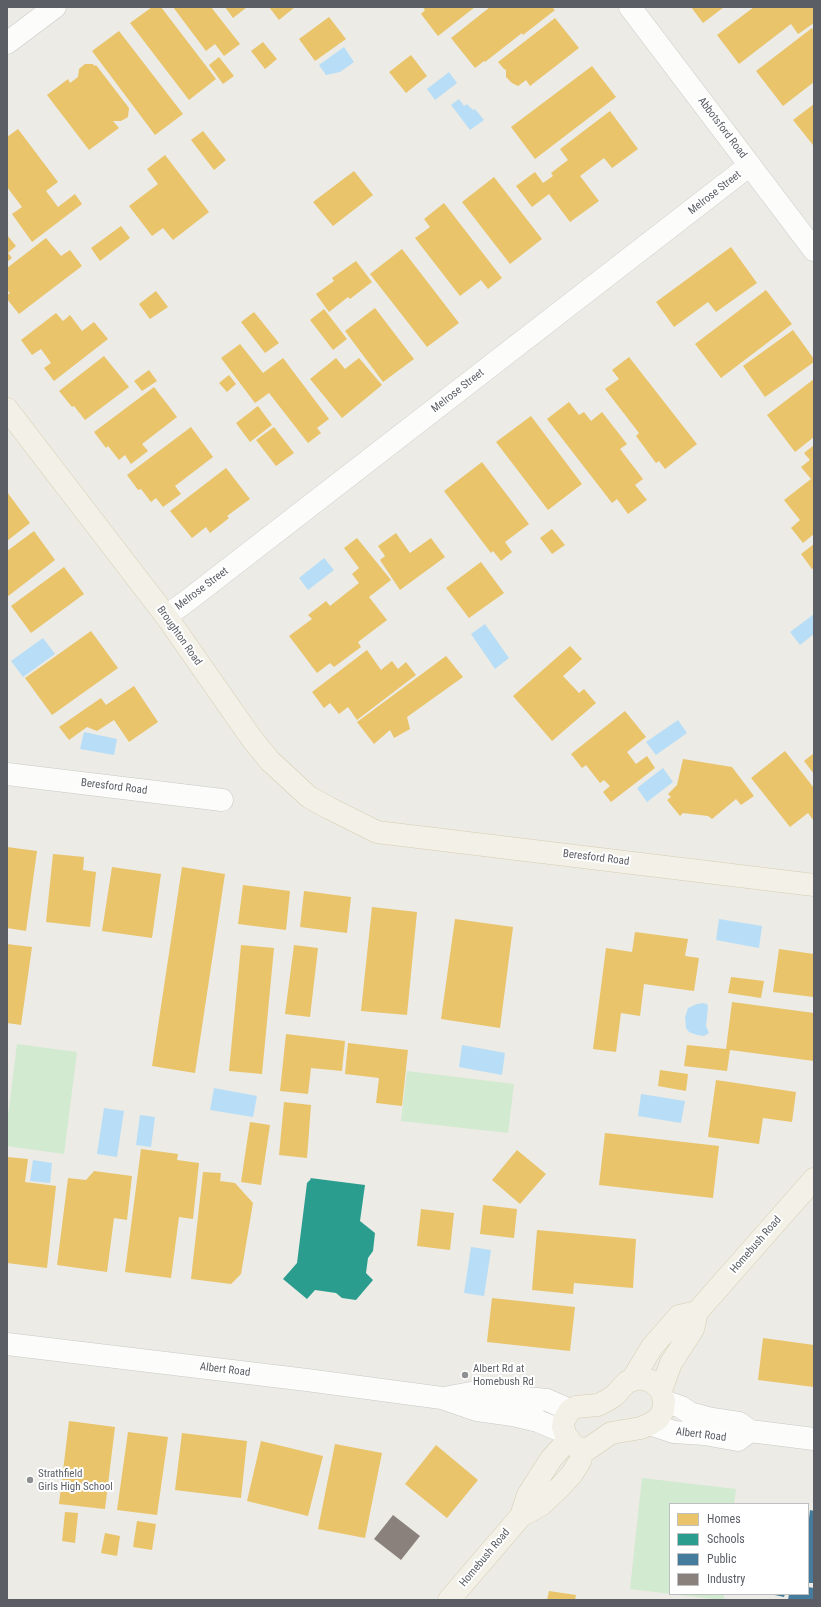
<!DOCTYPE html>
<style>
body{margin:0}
#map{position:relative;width:821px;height:1607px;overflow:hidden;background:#ecebe5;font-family:"Roboto Condensed",sans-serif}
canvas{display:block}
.frame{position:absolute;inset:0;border:8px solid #5b5f65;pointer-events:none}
.legend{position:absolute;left:669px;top:1503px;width:140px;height:92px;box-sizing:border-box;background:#fff;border:1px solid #bdbfc1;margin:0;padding:5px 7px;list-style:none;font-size:12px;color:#5b5f65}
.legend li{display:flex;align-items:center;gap:8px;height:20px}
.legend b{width:20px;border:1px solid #bdbfc1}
</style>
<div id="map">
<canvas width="821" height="1607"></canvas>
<div class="frame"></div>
<ul class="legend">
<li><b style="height:11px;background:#e9c46a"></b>Homes</li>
<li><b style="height:11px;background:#2a9d8f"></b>Schools</li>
<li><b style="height:11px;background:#457b9d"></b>Public</li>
<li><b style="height:11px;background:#8a817c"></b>Industry</li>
</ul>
</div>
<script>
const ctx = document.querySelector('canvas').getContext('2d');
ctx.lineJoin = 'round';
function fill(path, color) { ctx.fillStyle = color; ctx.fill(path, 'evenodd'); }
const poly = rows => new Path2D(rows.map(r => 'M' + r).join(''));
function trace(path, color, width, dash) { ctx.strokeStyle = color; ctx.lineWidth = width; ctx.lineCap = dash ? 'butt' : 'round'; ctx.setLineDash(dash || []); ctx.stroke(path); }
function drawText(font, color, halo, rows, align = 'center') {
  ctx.font = font + ' "Roboto Condensed",sans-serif'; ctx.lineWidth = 4; ctx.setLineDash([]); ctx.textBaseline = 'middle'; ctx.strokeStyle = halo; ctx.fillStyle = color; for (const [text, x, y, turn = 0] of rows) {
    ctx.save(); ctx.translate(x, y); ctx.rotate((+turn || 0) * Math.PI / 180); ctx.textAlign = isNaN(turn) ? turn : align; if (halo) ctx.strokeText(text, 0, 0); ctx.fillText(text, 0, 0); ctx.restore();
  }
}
fill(poly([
 [17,1044,77,1052,64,1154,7,1146,7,1124],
 [407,1071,514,1084,508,1133,401,1121],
 [642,1478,736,1489,734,1504,670,1504,670,1594,724,1594,724,1600,722,1600,630,1589]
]), '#d2eacf');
fill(poly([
 [344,47,354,62,340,72,326,75,319,65],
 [449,72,457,83,435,100,427,89],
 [459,99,464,106,467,104,473,110,475,109,484,120,470,130,451,105],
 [324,558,334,570,308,590,299,578],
 [814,614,814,634,800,645,790,632],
 [485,624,509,658,495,669,471,634],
 [43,638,55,654,23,677,11,661],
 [678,720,687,733,656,755,646,742],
 [84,732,117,739,114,755,80,749],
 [663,768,673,782,647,802,637,788],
 [719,919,762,926,759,948,716,940],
 [703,1003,707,1004,708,1007,706,1026,709,1033,704,1036,697,1035,689,1032,686,1028,685,1017,688,1008,697,1004],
 [462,1045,505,1053,502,1075,459,1067],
 [214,1088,257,1096,253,1117,210,1110],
 [641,1094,685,1101,681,1123,638,1116],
 [104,1108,124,1111,117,1157,97,1154],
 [140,1115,155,1117,151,1147,136,1145],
 [33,1160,52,1163,50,1183,30,1181],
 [471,1247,491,1250,484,1296,464,1293]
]), '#b8def7');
fill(poly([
 [152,7,161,7,216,79,189,100,130,23],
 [173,7,211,7,240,44,224,56,215,44,206,51],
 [225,7,247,7,233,18],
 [269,7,295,7,279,20],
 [423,7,475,7,438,36,421,14,425,10],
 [490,7,552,7,555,10,523,35,522,33,485,62,484,61,475,68,451,38],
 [691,7,724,7,703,23],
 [754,7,805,7,806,8,814,7,814,23,798,34,791,24,739,64,717,35],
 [329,17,346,39,315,61,299,39],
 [555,18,579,48,530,86,526,80,518,86,512,83,506,77,506,70,504,69,498,62],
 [812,28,814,31,814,82,783,106,756,71],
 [119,31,183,114,155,135,92,51],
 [263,42,277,59,265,69,251,51],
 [411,55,427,76,406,93,389,72],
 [219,57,234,76,223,84,209,65],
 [85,64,93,64,94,66,96,65,129,108,128,117,121,121,113,121,119,128,89,150,47,95,68,79,70,83,78,77,79,69],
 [592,66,616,97,535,159,511,127],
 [814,104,814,144,813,145,793,120],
 [610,111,638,149,612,168,604,158,580,176,599,201,570,222,549,194,532,207,516,186,535,172,543,183,553,176,551,173,568,160,560,149],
 [18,129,58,182,46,191,58,207,75,194,82,204,32,242,12,214,22,207,7,187,7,137],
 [203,131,226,160,214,170,191,140],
 [165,155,209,212,173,240,163,228,152,236,129,206,158,184,147,169],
 [354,171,373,195,333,226,313,202],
 [494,177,542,239,510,264,462,202],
 [444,203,502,278,488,289,481,280,460,296,415,238,430,227,424,219],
 [121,226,130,238,100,261,91,248],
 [7,235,16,246,8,253,12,258,7,262],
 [46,238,61,256,70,250,82,266,19,314,7,299,7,295,10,293,7,290,7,268],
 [731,247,757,283,716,312,708,302,674,327,656,302],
 [402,249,459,323,427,347,370,274],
 [356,261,372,282,350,299,348,297,329,312,316,294,334,281,332,278],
 [766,290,792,324,721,378,695,344],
 [156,291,168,307,150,319,139,304],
 [375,308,414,359,383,382,345,331],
 [324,309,347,339,333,350,310,320],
 [254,312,279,343,265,353,241,322],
 [56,313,63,321,70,315,82,331,94,322,108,339,54,381,44,368,51,363,41,349,32,355,21,340],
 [793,330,814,359,814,362,765,397,743,366],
 [240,344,263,373,283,358,329,419,317,428,321,433,308,443,269,393,255,403,221,358],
 [104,356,129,387,85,420,74,406,72,407,59,391],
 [629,357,697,444,665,469,659,461,656,463,636,436,639,433,605,389,619,379,612,370],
 [336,358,345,369,359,358,382,385,342,418,310,379],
 [149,370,157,381,142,391,134,381],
 [229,375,236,384,227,392,219,383],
 [814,379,814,437,795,452,767,415],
 [154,387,177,417,142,444,148,451,131,464,125,455,119,460,108,446,106,448,94,432],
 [569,402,579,415,584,412,591,421,602,412,627,444,620,449,643,479,635,485,647,500,628,514,617,499,612,503,547,419],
 [258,406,272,425,250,442,236,423],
 [531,416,582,484,548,510,496,442],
 [191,427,213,457,175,486,181,494,163,507,156,498,151,502,141,489,138,490,127,475],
 [274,427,294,453,276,466,256,440],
 [814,445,814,534,803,543,791,528,800,520,784,500,811,479,801,467,810,460,804,453],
 [482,462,529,524,505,542,512,552,501,561,493,551,491,553,444,491],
 [226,468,250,499,227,516,229,518,210,533,206,527,192,538,170,511],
 [7,492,30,523,7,541],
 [552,529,565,545,552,554,540,538],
 [34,531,55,560,7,597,7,551],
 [396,533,410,553,431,538,445,557,400,590,380,560,385,556,378,546],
 [357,538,391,580,369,597,387,620,358,642,361,647,334,667,330,663,317,673,289,636,312,619,308,615,326,601,330,606,359,583,352,574,359,568,344,548],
 [814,544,814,568,812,569,801,554],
 [481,562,504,593,469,618,446,588],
 [64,567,84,594,31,633,11,606],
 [91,631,118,668,52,715,25,678],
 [570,646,582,659,563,676,579,693,584,689,596,703,552,741,513,696],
 [367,650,381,670,392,661,398,669,406,662,416,675,357,720,348,707,339,714,330,703,324,708,312,692],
 [446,656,463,677,407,717,410,729,394,738,390,730,374,744,357,722],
 [134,686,158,722,129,742,114,720,97,731,87,727,69,740,59,727,101,698,106,705],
 [625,711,646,737,627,752,636,764,647,756,655,768,611,802,603,792,610,786,604,780,600,783,586,765,582,768,571,754],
 [785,751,814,788,814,821,808,813,790,827,751,778],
 [814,753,814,774,804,761],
 [683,759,732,767,754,796,741,805,736,799,712,819,708,816,683,813,680,816,667,800,671,797,668,794,677,785],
 [7,847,37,851,26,931,7,928],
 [53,854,84,857,83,870,96,872,90,927,46,922],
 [112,867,161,874,152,938,102,931],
 [182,867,225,874,195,1073,152,1066],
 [243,885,290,891,286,930,238,924],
 [304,891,351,897,347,933,300,927],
 [372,907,417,912,407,1015,361,1011],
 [455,919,513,927,500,1028,441,1019],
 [635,932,688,939,685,956,699,958,694,991,644,984,640,1016,621,1013,616,1052,593,1049,606,948,632,952],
 [7,944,32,947,21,1025,7,1023],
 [241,945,274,948,262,1074,229,1071],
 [294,945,318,948,310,1017,285,1014],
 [779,949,814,954,814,997,773,992],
 [731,977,764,981,761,998,728,993],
 [732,1002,814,1013,814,1061,730,1050,727,1071,684,1066,687,1045,726,1049],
 [286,1034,345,1041,342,1071,311,1068,308,1094,280,1091],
 [348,1043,408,1050,402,1106,376,1103,379,1078,345,1074],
 [660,1070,688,1074,686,1091,658,1086],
 [716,1080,796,1092,792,1122,763,1118,759,1144,708,1137],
 [284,1102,311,1105,307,1158,279,1155],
 [250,1122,270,1125,261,1185,241,1182],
 [605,1133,719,1146,713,1198,599,1185],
 [141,1149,178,1154,177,1160,199,1163,193,1219,179,1217,171,1278,125,1272],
 [517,1150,546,1174,520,1204,492,1180],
 [7,1157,28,1159,25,1182,56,1186,47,1268,7,1263],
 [94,1171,132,1176,127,1220,114,1218,107,1272,57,1265,68,1178,86,1180],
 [203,1172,221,1173,220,1181,235,1183,253,1203,241,1274,231,1284,191,1279],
 [483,1205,517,1209,514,1238,480,1234],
 [421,1209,454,1213,450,1250,417,1246],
 [537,1230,636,1239,633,1288,574,1283,573,1294,532,1290],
 [492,1298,575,1307,570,1351,487,1342],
 [763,1338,814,1345,814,1387,758,1380],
 [69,1421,115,1427,105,1509,59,1504],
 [128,1432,168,1437,157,1515,117,1510],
 [182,1433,247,1441,241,1498,175,1490],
 [261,1441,323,1456,308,1516,247,1501],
 [335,1444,382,1453,365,1538,318,1529],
 [436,1445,478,1480,447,1518,405,1484],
 [65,1512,78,1513,75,1543,62,1541],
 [137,1521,156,1524,152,1550,133,1547],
 [105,1533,120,1536,117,1556,101,1553],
 [549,1591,576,1595,575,1600,547,1600]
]), '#e9c46a');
fill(poly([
 [310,1178,365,1185,360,1221,375,1233,373,1251,368,1258,366,1273,373,1280,356,1300,342,1298,336,1293,315,1290,307,1299,283,1279,297,1263,307,1183,311,1179]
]), '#2a9d8f');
fill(poly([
 [810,1510,814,1511,814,1583,808,1583,808,1527],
 [808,1587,814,1588,814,1600,788,1600,789,1594,808,1594],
 [770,1594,785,1594,784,1597]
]), '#457b9d');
fill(poly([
 [393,1515,420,1536,401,1560,374,1539]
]), '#8a817c');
const minor = poly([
 [630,7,814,250],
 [7,43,55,7],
 [166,616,187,601,750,165],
 [7,774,222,800],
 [7,1344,307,1380,442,1398,477,1410,513,1415,538,1421,564,1432],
 [449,1397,471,1393,547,1400,570,1410],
 [664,1401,681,1407,690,1413,712,1419,739,1423,750,1431,814,1439],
 [650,1424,674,1432,704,1434,738,1440,750,1431]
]);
const major = poly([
 [7,409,166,616,252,739,270,761,309,797,329,808,377,832,814,885],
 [639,1378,651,1381,661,1390,664,1401,663,1411,658,1419,650,1424,641,1428,611,1433,588,1449,578,1448,571,1443,566,1436,563,1427,564,1420,570,1410,576,1407,598,1405,606,1401,614,1396,627,1382,639,1378],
 [632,1380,652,1347,679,1316,697,1312],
 [661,1390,671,1363,693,1329,697,1312,814,1179],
 [521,1516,528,1495,551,1459,569,1439],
 [449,1600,521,1516,541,1505,559,1488,572,1474,580,1461,583,1449]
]);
trace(minor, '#c8c8c7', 23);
trace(major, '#d6ccb1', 23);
trace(minor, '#fcfcfb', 22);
trace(major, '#f3f1e7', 22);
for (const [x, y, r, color] of [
 [465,1375,4,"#8e9092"],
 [30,1480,4,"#8e9092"]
]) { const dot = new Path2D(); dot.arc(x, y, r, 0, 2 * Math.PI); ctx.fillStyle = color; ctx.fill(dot); trace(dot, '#fff', 1.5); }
drawText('11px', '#5b5f65', '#fff', [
 ["Abbotsford Road",722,128,53],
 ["Melrose Street",715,193,-38],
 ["Melrose Street",458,391,-38],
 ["Melrose Street",202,589,-37],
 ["Broughton Road",179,636,55],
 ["Beresford Road",114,787,7],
 ["Beresford Road",596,858,7],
 ["Homebush Road",756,1245,-49],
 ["Albert Road",225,1370,7],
 ["Albert Road",701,1435,7],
 ["Homebush Road",485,1558,-50]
]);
drawText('11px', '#5b5f65', '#fff', [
 ["Albert Rd at",473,1369],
 ["Homebush Rd",473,1382],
 ["Strathfield",38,1474],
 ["Girls High School",38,1487]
], 'left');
</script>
